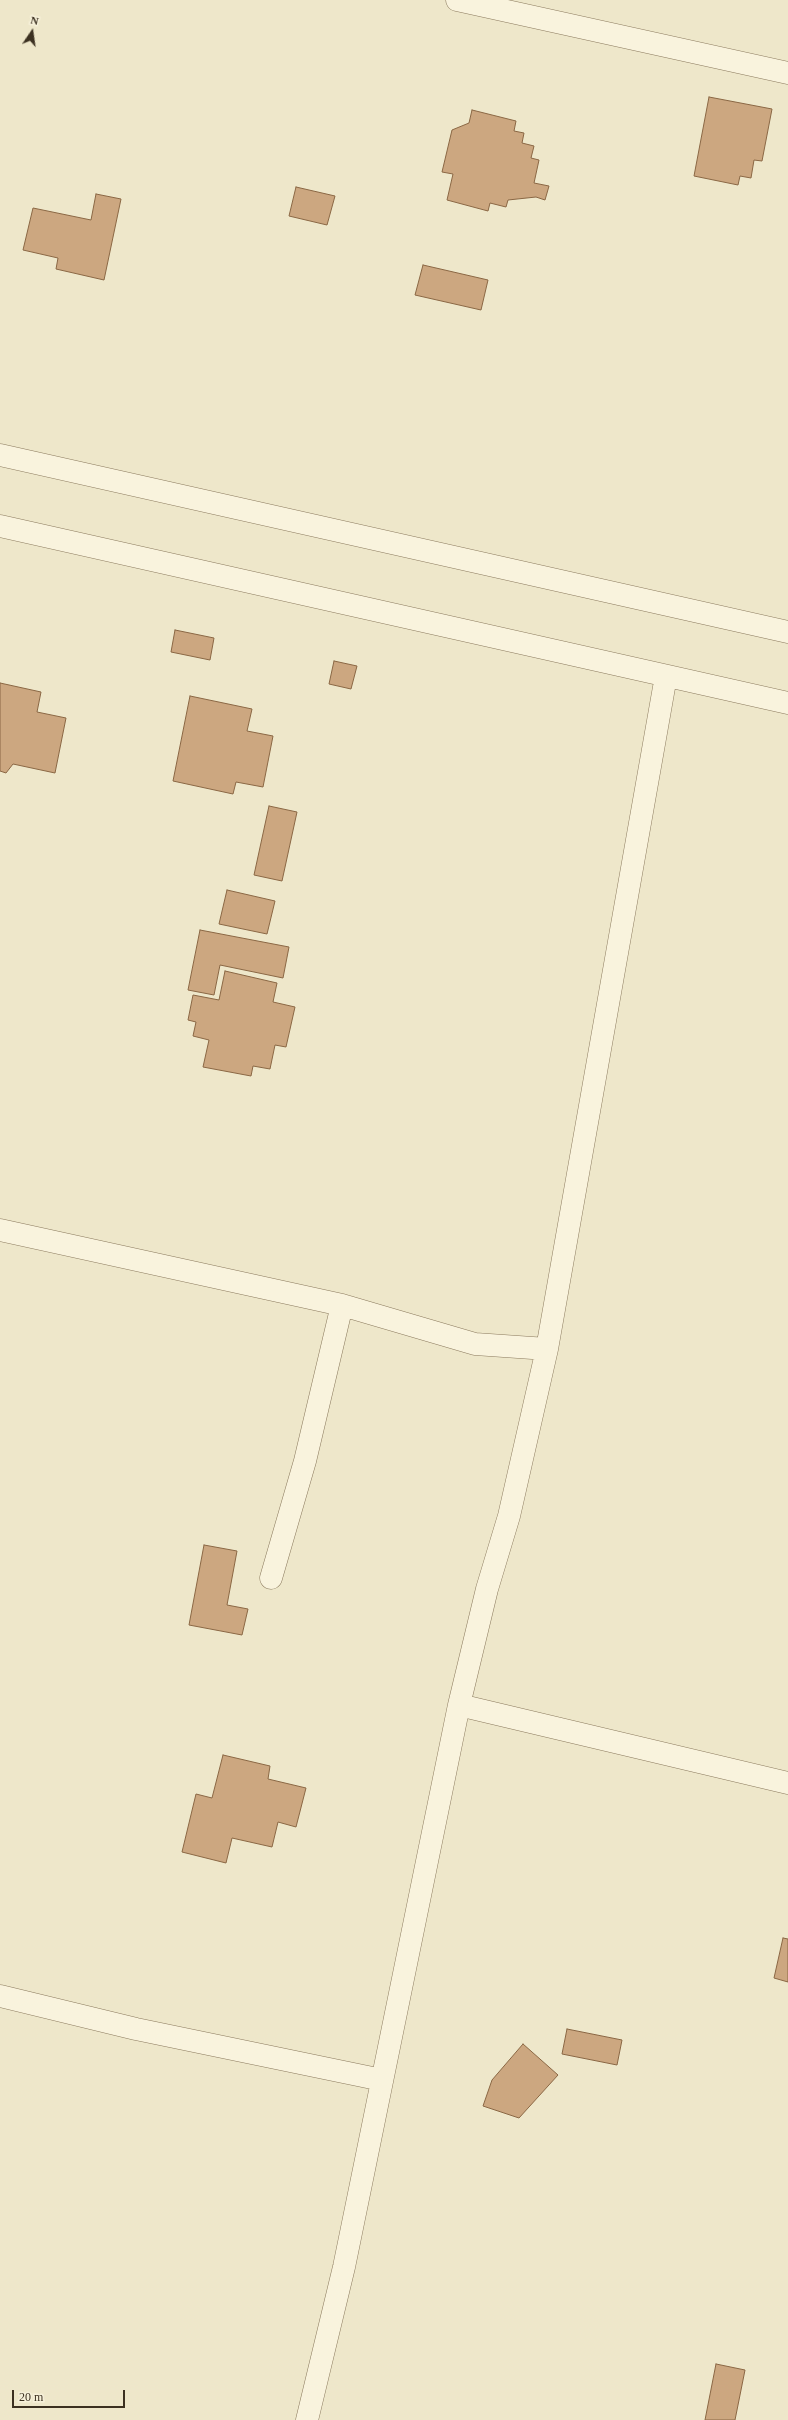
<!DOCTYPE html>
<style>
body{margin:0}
#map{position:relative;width:788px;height:2420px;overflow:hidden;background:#eee7ca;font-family:Georgia,serif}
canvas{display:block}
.north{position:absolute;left:12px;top:12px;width:40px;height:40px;-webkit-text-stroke:3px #f6f0d9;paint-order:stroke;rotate:13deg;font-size:11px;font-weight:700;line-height:16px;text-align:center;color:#3c3121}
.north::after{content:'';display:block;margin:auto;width:14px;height:18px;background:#3c3121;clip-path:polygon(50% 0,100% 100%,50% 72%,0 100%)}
.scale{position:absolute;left:12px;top:2390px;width:113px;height:18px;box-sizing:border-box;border:2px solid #3c3121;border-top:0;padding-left:5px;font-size:12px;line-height:14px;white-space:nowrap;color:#3c3121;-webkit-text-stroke:3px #f6f0d9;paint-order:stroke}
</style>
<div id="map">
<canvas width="788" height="2420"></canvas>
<div class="north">N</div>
<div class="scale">20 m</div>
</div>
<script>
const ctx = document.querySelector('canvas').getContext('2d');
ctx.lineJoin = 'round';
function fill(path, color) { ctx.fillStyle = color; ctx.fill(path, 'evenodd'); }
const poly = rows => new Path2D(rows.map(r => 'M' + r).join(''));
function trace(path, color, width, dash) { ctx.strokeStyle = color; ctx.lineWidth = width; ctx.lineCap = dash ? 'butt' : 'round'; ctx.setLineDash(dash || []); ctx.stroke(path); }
const building = poly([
 [709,97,772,109,762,161,754,160,751,178,740,176,738,185,694,176,709,97],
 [472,110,516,121,514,131,524,133,522,143,534,146,531,158,539,160,534,183,549,186,545,200,536,197,508,200,506,207,490,203,488,211,447,200,453,174,442,172,452,130,469,123,472,110],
 [296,187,335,196,327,225,289,216,296,187],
 [96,194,121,199,104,280,56,269,58,258,23,250,33,208,91,220,96,194],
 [423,265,488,280,481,310,415,295,423,265],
 [175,630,214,638,210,660,171,652,175,630],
 [334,661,357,666,351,689,329,684,334,661],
 [0,683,41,692,37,712,66,718,55,773,13,764,6,773,0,771,0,683],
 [190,696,252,709,247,731,273,736,263,787,236,782,233,794,173,781,190,696],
 [269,806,297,812,282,881,254,875,269,806],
 [227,890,275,901,267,934,219,924,227,890],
 [200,930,289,947,283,978,220,965,214,995,188,990,200,930],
 [225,971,277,983,273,1002,295,1007,286,1047,275,1045,270,1069,253,1066,251,1076,203,1067,209,1040,193,1036,196,1022,188,1020,193,995,219,1000,225,971],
 [204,1545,237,1551,227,1605,248,1609,242,1635,189,1625,204,1545],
 [223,1755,270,1766,268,1779,306,1788,296,1827,278,1822,272,1847,232,1838,226,1863,182,1852,196,1794,212,1798,223,1755],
 [783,1938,788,1939,788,1982,774,1978,783,1938],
 [567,2029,622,2040,617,2065,562,2054,567,2029],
 [523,2044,558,2075,519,2118,483,2106,492,2080,523,2044],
 [716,2364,745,2370,735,2420,705,2420,716,2364]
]);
fill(building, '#cca780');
trace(building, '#8a6744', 1);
const minor = poly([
 [457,0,788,73],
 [0,455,788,632],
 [0,526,788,703],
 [0,1230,342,1305,475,1344,547,1349],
 [271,1578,305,1461,342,1305],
 [459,1705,788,1783],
 [0,1996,136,2029,382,2080],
 [307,2420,344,2267,459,1705,487,1589,509,1516,547,1349,666,676]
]);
trace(minor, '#8b7a5e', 23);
trace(minor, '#f9f3dd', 22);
</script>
